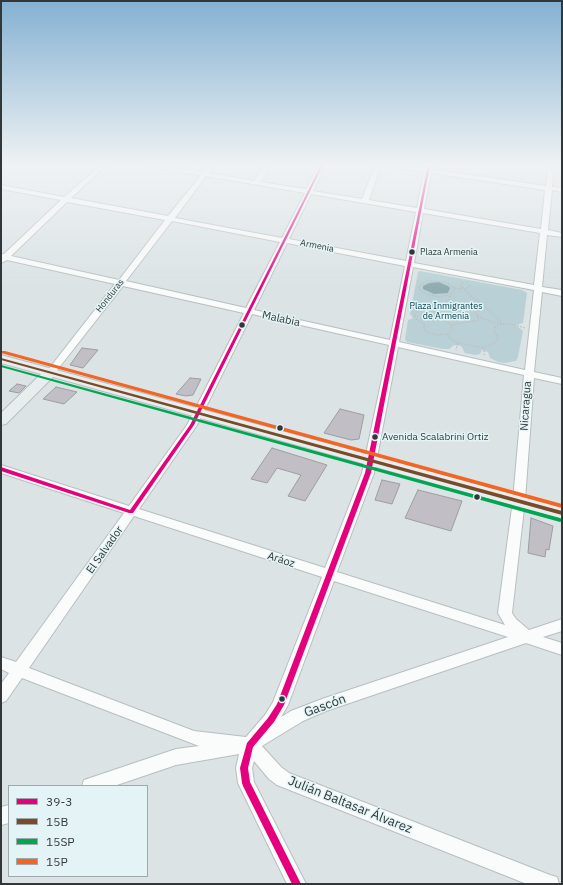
<!DOCTYPE html>
<meta charset="utf-8">
<style>
body{margin:0}
#map{position:relative;width:563px;height:885px;overflow:hidden;background:#dbe3e5;font-family:"IBM Plex Sans",sans-serif}
canvas{display:block}
.frame{position:absolute;inset:0;border:2px solid #323839;pointer-events:none}
.legend{position:absolute;left:8px;top:785px;width:140px;height:92px;box-sizing:border-box;background:#e4f4f6;border:1px solid #9da9aa;margin:0;padding:5px 7px;list-style:none;font-size:12px;color:#323839}
.legend li{display:flex;align-items:center;gap:8px;height:20px}
.legend b{width:20px;border:1px solid #9da9aa}
</style>
<div id="map">
<canvas width="563" height="885"></canvas>
<div class="frame"></div>
<ul class="legend">
<li><b style="height:5px;background:#e5007d"></b>39-3</li>
<li><b style="height:5px;background:#7a4b2a"></b>15B</li>
<li><b style="height:5px;background:#00a651"></b>15SP</li>
<li><b style="height:5px;background:#f26522"></b>15P</li>
</ul>
</div>
<script>
const ctx = document.querySelector('canvas').getContext('2d');
ctx.lineJoin = 'round';
function fill(path, color) { ctx.fillStyle = color; ctx.fill(path, 'evenodd'); }
const poly = rows => new Path2D(rows.map(r => 'M' + r).join(''));
function trace(path, color, width, dash) { ctx.strokeStyle = color; ctx.lineWidth = width; ctx.lineCap = dash ? 'butt' : 'round'; ctx.setLineDash(dash || []); ctx.stroke(path); }
function drawText(font, color, halo, rows, align = 'center') {
  ctx.font = font + ' "IBM Plex Sans",sans-serif'; ctx.lineWidth = 3; ctx.setLineDash([]); ctx.textBaseline = 'middle'; ctx.strokeStyle = halo; ctx.fillStyle = color; for (const [text, x, y, turn = 0] of rows) {
    ctx.save(); ctx.translate(x, y); ctx.rotate((+turn || 0) * Math.PI / 180); ctx.textAlign = isNaN(turn) ? turn : align; if (halo) ctx.strokeText(text, 0, 0); ctx.fillText(text, 0, 0); ctx.restore();
  }
}
fill(poly([
 [420,271,522,290,527,293,523,323,516,325,523,331,518,357,516,361,504,363,498,362,490,358,488,352,482,350,480,354,475,355,465,353,461,346,454,345,449,349,443,349,407,342,405,339,408,320,413,318,410,314,418,272]
]), '#b9d1d6');
fill(poly([
 [439,282,448,286,450,288,448,293,434,294,423,289,423,286,429,283]
]), '#8facb1');
const building = poly([
 [82,348,98,350,83,368,70,365,82,348],
 [190,378,201,379,193,395,186,396,176,394,190,378],
 [17,384,26,386,19,393,9,391,17,384],
 [56,387,77,392,64,404,43,399,56,387],
 [340,409,364,415,359,439,351,440,324,433,340,409],
 [272,448,327,465,305,501,288,496,301,475,277,468,267,483,251,479,272,448],
 [382,480,400,484,392,504,375,500,382,480],
 [418,490,462,501,451,531,405,518,418,490],
 [531,518,553,526,549,550,546,549,545,557,528,553,531,518]
]);
fill(building, '#c1bfc5');
trace(building, '#9b9d9f', 1);
const street = poly([
 [101,165,107,165,71,198,168,216,201,175,151,167,148,165,160,165,203,172,209,165,215,165,209,173,254,181,265,165,271,165,260,182,306,189,319,165,325,165,313,191,362,199,375,165,381,165,369,200,417,208,424,172,390,167,387,165,425,168,426,165,432,165,431,169,546,186,548,165,554,165,552,187,562,188,562,192,552,190,548,230,562,233,562,237,547,235,542,287,562,290,562,296,542,292,534,372,562,378,562,384,534,378,525,500,512,613,516,619,529,630,562,619,562,631,543,637,562,643,562,655,526,643,326,711,303,721,262,746,281,767,289,773,550,875,557,877,559,884,527,884,277,785,269,779,254,761,252,768,254,782,306,884,287,884,238,783,236,768,239,754,176,765,114,786,82,786,84,780,90,778,176,749,199,746,22,678,6,701,1,703,1,684,9,673,1,669,1,657,16,662,124,513,1,473,1,465,129,506,187,425,244,313,123,286,54,374,48,374,46,372,48,370,115,284,7,260,1,263,1,254,4,254,61,200,1,189,1,185,64,197,101,165],
 [431,173,545,190,541,229,424,209,431,173],
 [206,176,305,193,282,238,175,218,206,176],
 [311,194,416,212,406,261,289,239,311,194],
 [67,202,165,220,119,280,11,256,67,202],
 [423,213,540,233,534,285,414,263,423,213],
 [172,221,280,242,246,308,126,281,172,221],
 [287,243,405,266,390,340,254,310,287,243],
 [413,267,534,290,525,370,399,342,413,267],
 [252,314,389,345,362,473,325,568,139,509,197,425,252,314],
 [398,347,524,375,513,500,498,613,505,625,337,572,374,473,398,347],
 [134,516,322,577,273,702,265,715,246,737,194,731,29,668,134,516],
 [334,581,508,637,322,699,291,711,281,717,288,705,334,581],
 [9,805,9,823,1,825,1,807,9,805]
]);
const secondary = poly([
 [1,355,562,507,562,519,53,377,6,424,1,425,1,413,41,374,1,363,1,355]
]);
trace(street, '#b8bec0', 2);
trace(secondary, '#b8bec0', 2);
trace(poly([
 [427,281,446,282,454,288,454,291,451,294,440,297,426,294,419,289,419,286,427,281],
 [463,282,461,286,472,297,485,306,502,324],
 [454,288,463,289],
 [465,290,471,284],
 [425,310,445,314,445,320,451,325,452,330,448,334,437,335,427,332,424,329,424,324,417,320,414,315,417,311,425,310],
 [445,314,444,308,451,294],
 [477,316,494,323,516,325,525,328],
 [451,325,479,320,476,311,485,306],
 [448,334,450,339,458,343,456,350],
 [458,343,484,348],
 [484,355,484,348,496,342,498,338,495,333,495,327,501,324]
]), '#bec1c2', 1.5, [1.5, 1.5]);
fill(street, '#fafbfb');
fill(secondary, '#e8edee');
fill(poly([
 [321,165,323,165,194,425,133,513,129,513,1,471,1,467,130,510,190,425,321,165],
 [428,165,430,165,371,473,284,705,274,722,253,747,248,768,250,782,301,884,292,884,243,786,242,783,240,768,247,743,268,718,277,704,365,473,428,165]
]), '#e5007d');
fill(poly([
 [1,358,562,511,562,515,1,360,1,358]
]), '#7a4b2a');
fill(poly([
 [1,365,560,518,562,519,562,521,560,522,1,367,1,365]
]), '#00a651');
fill(poly([
 [1,351,5,351,562,504,562,508,1,353,1,351]
]), '#f26522');
const sky = ctx.createLinearGradient(0, 0, 0, 289);
sky.addColorStop(0, '#84b1d2');
sky.addColorStop(0.57, '#eff2f3');
sky.addColorStop(1, '#eff2f300');
ctx.fillStyle = sky;
ctx.fillRect(0, 0, 563, 289);
for (const [x, y, r, color] of [
 [412,252,3.5,"#323839"],
 [242,325,3.5,"#323839"],
 [280,428,3.5,"#323839"],
 [375,437,3.5,"#323839"],
 [477,497,3.5,"#323839"],
 [282,699,3.5,"#323839"]
]) { const dot = new Path2D(); dot.arc(x, y, r, 0, 2 * Math.PI); ctx.fillStyle = color; ctx.fill(dot); trace(dot, '#e4f4f6', 1.5); }
drawText('9px', '#323839', '#e4f4f6', [
 ["Armenia",317,246,11],
 ["Honduras",110,296,-52]
]);
drawText('9px', '#323839', '#e4f4f6', [
 ["Plaza Armenia",420,252]
], 'left');
drawText('9px', '#003f48', '#e4f4f6', [
 ["Plaza Inmigrantes",446,306],
 ["de Armenia",446,316]
]);
drawText('10px', '#323839', '#e4f4f6', [
 ["Avenida Scalabrini Ortiz",382,437]
], 'left');
drawText('11px', '#323839', '#e4f4f6', [
 ["Malabia",281,319,12],
 ["Nicaragua",526,406,-86],
 ["El Salvador",105,550,-55],
 ["Aráoz",281,560,18]
]);
drawText('13px', '#323839', '#e4f4f6', [
 ["Gascón",325,706,-20],
 ["Julián Baltasar Álvarez",350,805,22]
]);
</script>
